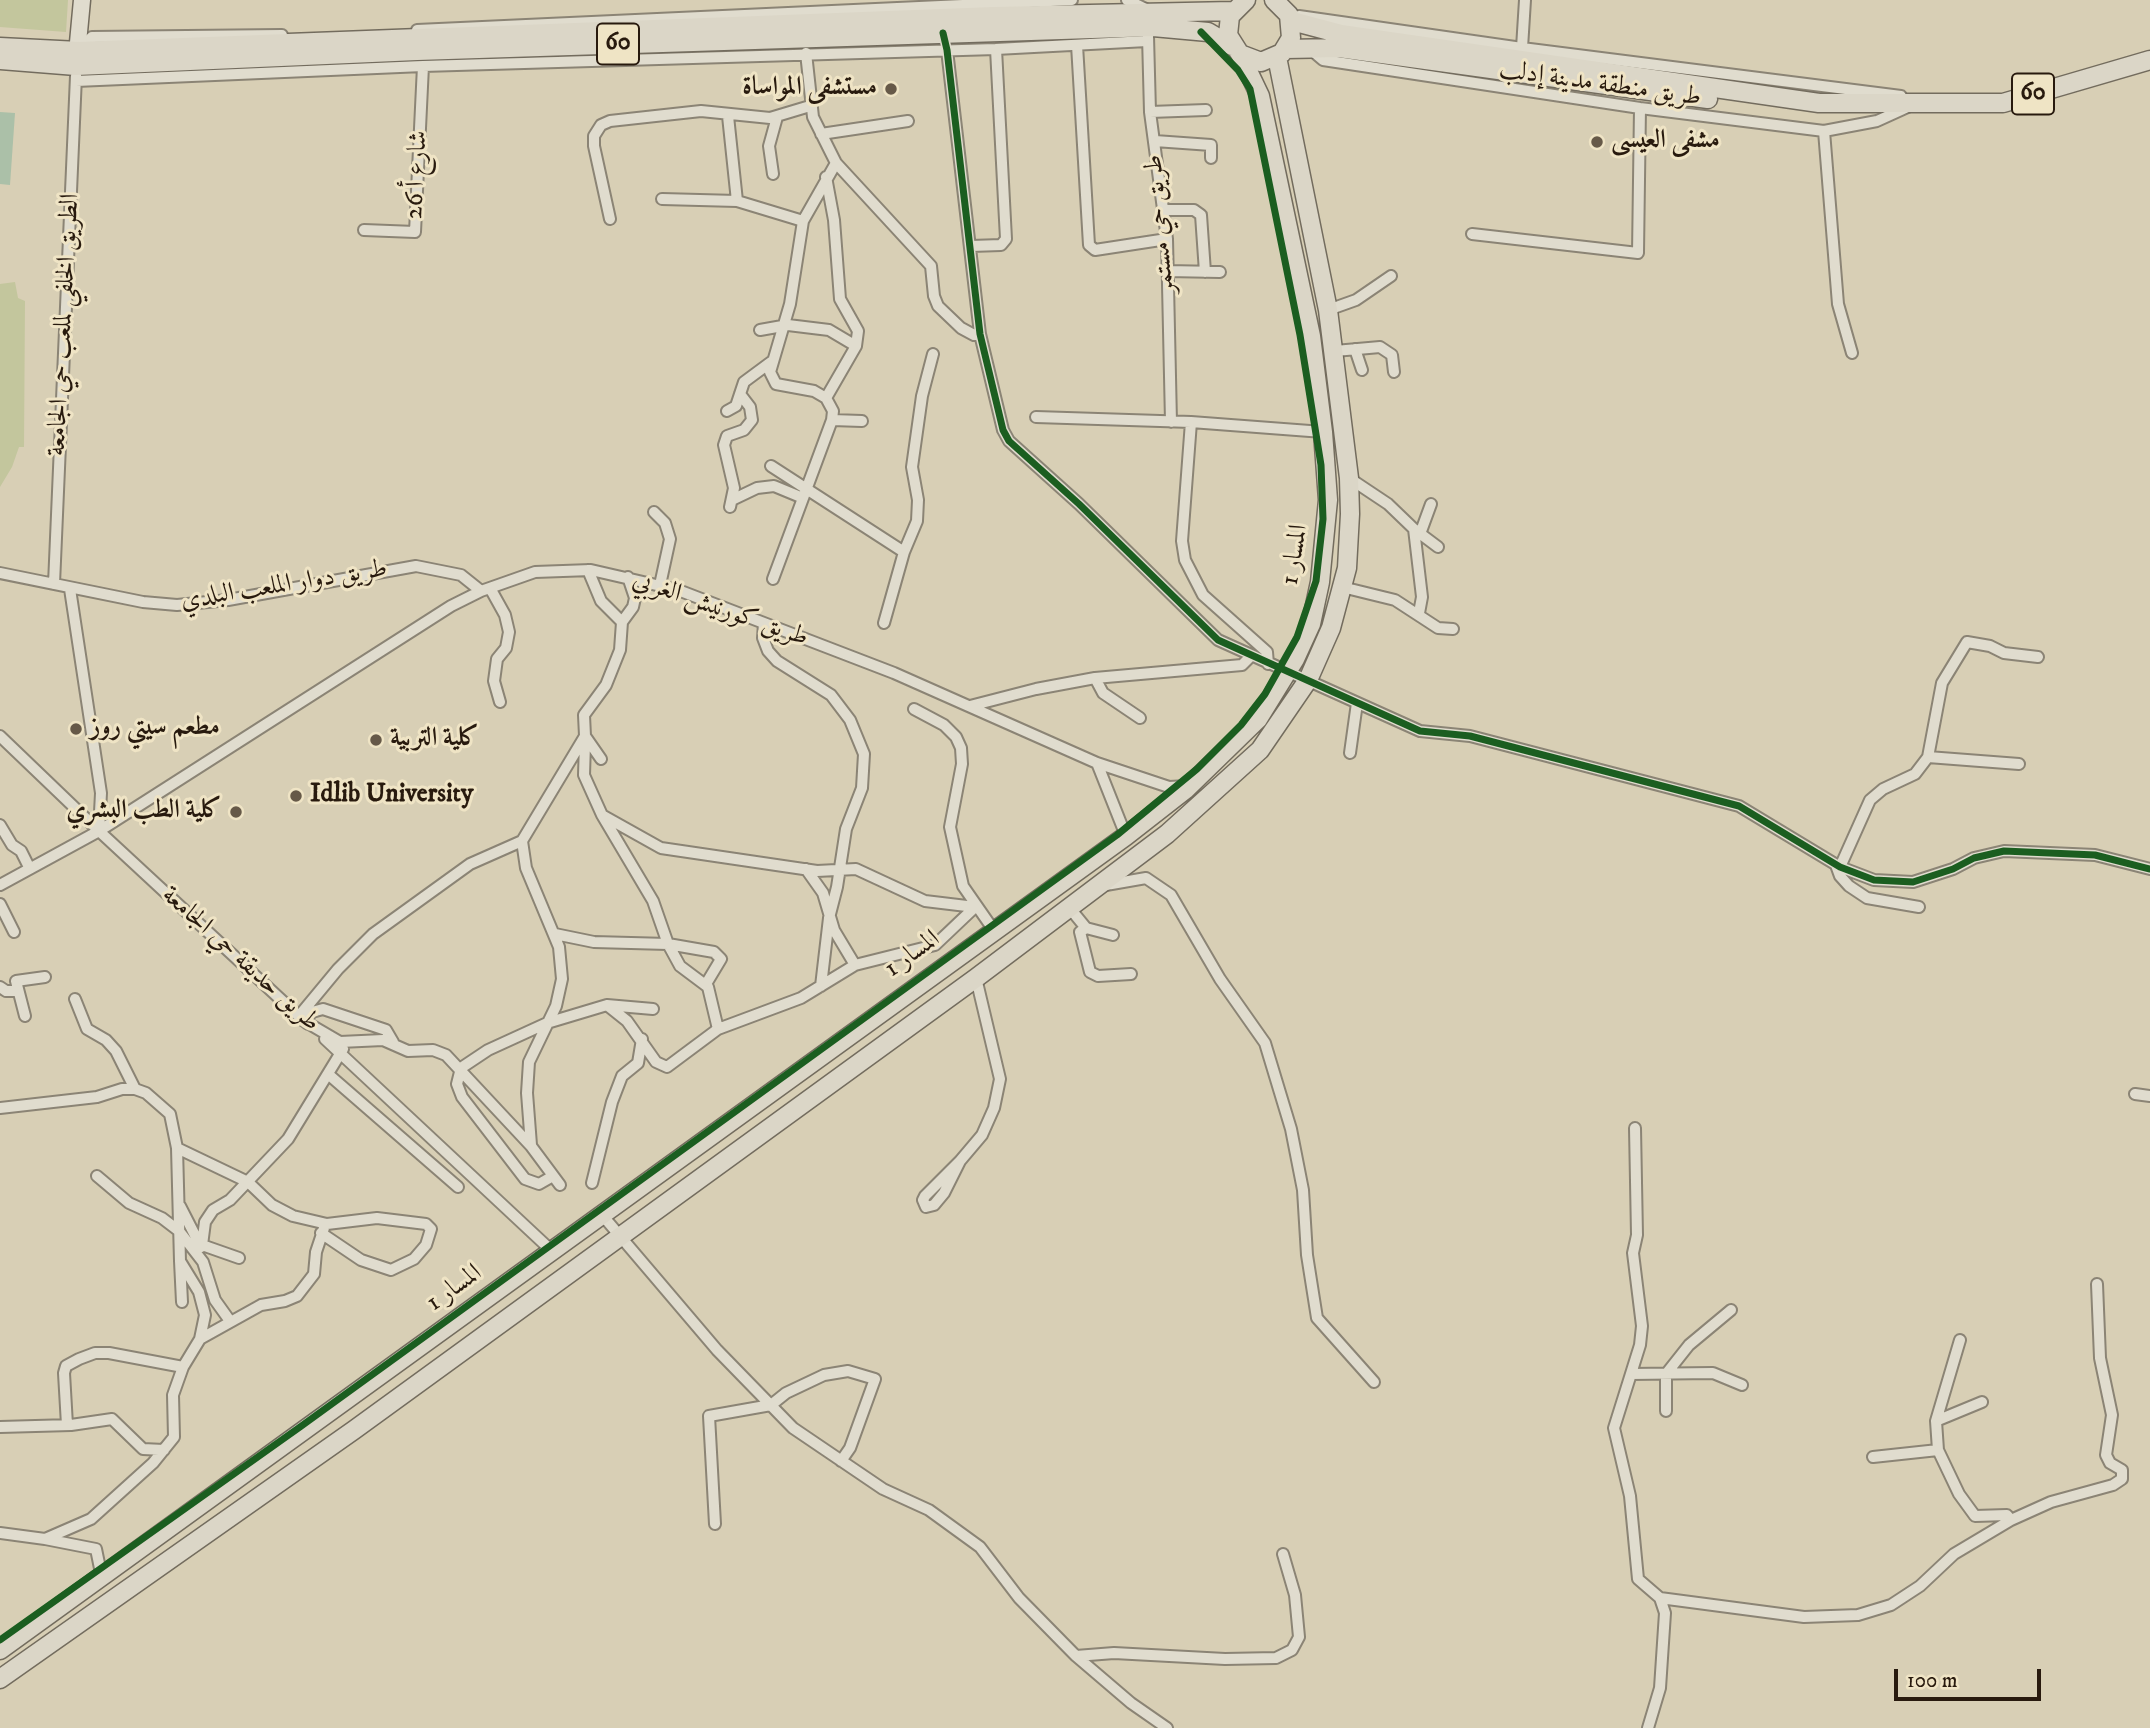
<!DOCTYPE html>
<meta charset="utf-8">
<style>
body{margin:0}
#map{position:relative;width:2150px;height:1728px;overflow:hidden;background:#d8cfb5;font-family:"IM FELL DW Pica",serif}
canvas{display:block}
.scale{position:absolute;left:1894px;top:1669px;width:147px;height:32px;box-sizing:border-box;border:4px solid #281a0e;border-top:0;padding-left:9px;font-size:21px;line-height:24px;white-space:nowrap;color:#281a0e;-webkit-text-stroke:5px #efe4c5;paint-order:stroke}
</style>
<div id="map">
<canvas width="2150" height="1728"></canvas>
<div class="scale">100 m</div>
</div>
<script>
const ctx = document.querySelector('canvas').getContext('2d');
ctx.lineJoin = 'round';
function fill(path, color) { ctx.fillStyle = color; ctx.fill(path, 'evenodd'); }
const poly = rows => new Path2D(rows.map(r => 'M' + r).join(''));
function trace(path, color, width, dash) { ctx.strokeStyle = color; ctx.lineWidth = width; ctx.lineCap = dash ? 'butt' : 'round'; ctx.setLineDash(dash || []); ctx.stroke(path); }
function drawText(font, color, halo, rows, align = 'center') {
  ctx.font = font + ' "IM FELL DW Pica",Amiri,serif'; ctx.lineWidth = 6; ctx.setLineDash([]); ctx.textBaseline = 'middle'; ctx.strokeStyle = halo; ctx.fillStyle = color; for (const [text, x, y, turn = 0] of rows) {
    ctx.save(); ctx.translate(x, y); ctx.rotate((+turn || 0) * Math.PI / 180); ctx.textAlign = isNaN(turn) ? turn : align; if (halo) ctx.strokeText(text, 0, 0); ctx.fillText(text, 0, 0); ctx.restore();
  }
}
fill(poly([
 [0,0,68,0,66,32,0,27],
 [15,282,18,298,25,301,24,447,19,447,12,467,0,487,0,284]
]), '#c3c69d');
fill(poly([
 [0,112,15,113,10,185,0,184]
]), '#abc0a8');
const street = poly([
 [1127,0,1148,10],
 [1299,16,1522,48,1901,96],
 [417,30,1072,0],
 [943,33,947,50,980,334,1003,430,1009,441,1079,504,1218,640,1420,731,1470,736,1739,806,1840,867,1874,880,1913,882,1953,869,1974,858,2004,851,2095,855,2150,869],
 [1148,36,1150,112,1167,239,1171,422],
 [1077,45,1089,245,1095,250,1167,239],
 [1522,48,1525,0],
 [79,49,92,37,282,35],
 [1310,49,1323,60,1640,108,1824,131,1877,121,1910,106],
 [806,53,813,117,836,163,931,266,934,296,938,306,961,328,974,335,980,334],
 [76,81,423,66,996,49,1147,41],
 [1150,112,1206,110],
 [728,116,737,201],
 [1824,131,1838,304,1852,353],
 [821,134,908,121],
 [1155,141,1211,145,1211,158],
 [773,174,769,146,777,117],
 [662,199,737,201,803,221],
 [1164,210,1194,210,1201,215,1205,272],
 [610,219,594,146,594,136,601,125,610,121,701,111,770,118,810,106],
 [364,230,415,232,423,66],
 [1472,234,1638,253,1640,108],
 [971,246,1001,245,1006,239,996,49],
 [1167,271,1220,272],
 [1328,310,1356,300,1391,276],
 [760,330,788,325,829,330,856,346],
 [1355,349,1362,370],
 [1335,351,1380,347,1392,355,1394,372],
 [826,398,856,346,858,331,840,299,834,220,826,177],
 [727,411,736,406,744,382,771,362],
 [1036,417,1191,422,1323,432],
 [832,420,862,421],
 [1191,422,1182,541,1185,560,1203,595,1267,652,1268,664],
 [771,466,904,552],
 [1349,478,1388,504,1414,529,1438,547],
 [734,499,757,488,774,486,803,498],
 [730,507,734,488,724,445,727,436,744,430,752,420,750,407,740,394],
 [654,512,665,523,670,539,660,585],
 [1414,529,1422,597,1419,613],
 [1420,534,1431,504],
 [588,570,601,601,622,622],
 [0,573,143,602,177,605,228,600,416,566,461,575,481,591],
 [773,579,832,420,833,411,826,398,814,391,776,384,770,372,790,304,803,221,836,163],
 [54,584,76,76],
 [1342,587,1395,600,1438,628,1453,629],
 [490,588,505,615,509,632,506,648,497,659,494,681,500,702],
 [70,589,101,793,99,831],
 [764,623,763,638,768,651,777,661,831,695,850,720,864,754,862,788,846,829,837,887,829,918,821,986],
 [884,623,904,552,917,521,918,500,912,467,922,396,933,354],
 [1095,678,1103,693,1140,718],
 [970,706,1036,689,1095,678,1242,665,1251,656],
 [914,709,944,725,956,737,961,748,962,764,950,827,963,886,995,932],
 [0,736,99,831,304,1021,340,1042,383,1040,408,1051,433,1050,446,1055,531,1146,560,1185],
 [585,743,584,775,602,815,653,901,668,944,680,966,708,987,718,1029],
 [1350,753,1357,703],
 [1928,757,2019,764],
 [601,759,585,736,584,715,606,685,620,650,622,622,633,607,635,598,628,577],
 [1097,763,1126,836],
 [602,815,661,848,817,871,856,869,925,901,975,907],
 [0,825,12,845,21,851,29,867],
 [1836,865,1840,876,1849,886,1867,898,1919,907],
 [1840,867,1870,800,1883,789,1915,774,1928,757,1942,683,1967,642,1990,646,2004,653,2038,657],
 [806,869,823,893,834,930,855,965],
 [0,885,99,831,451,606,481,591,535,572,591,570,678,590,894,673,1097,763,1169,787,1187,786],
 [1106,885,1146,878,1171,895,1220,979,1265,1043,1291,1129,1303,1190,1307,1255,1317,1318,1374,1382],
 [0,904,14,932],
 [1068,906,1086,928,1113,935],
 [1086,928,1080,932,1090,972,1098,976,1131,974],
 [555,934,594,942,668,944,714,952,721,959,706,984],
 [0,987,6,991,18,991],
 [75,999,87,1029,106,1040,116,1051,135,1089],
 [607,1005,627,1021,656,1062,667,1067,718,1029,801,998,855,965,935,945,975,907],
 [25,1016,16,981,45,977],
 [299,1016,338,969,373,934,470,864,522,841],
 [308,1024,304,1021,312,1012,323,1009,386,1030,393,1042],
 [325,1039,553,1252],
 [328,1074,458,1187],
 [2135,1094,2150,1096],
 [0,1108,97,1097,122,1089,135,1089,146,1093,170,1114,177,1148,180,1261,199,1292,205,1315,200,1339,183,1367,173,1395,174,1437,153,1463,91,1519,45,1539,0,1533],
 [1635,1128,1637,1235,1633,1253,1642,1326,1640,1345,1614,1428,1630,1496,1638,1579,1660,1598,1665,1613,1660,1688,1648,1728],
 [531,1145,527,1093,529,1062,556,1006,562,979,559,947,526,868,522,841,585,736],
 [177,1148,248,1182,272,1205,293,1216,327,1224,377,1218,426,1224,431,1229,426,1245,414,1259,391,1270,361,1260,321,1233],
 [960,1161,982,1135,994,1108,1000,1079,976,978],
 [960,1161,944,1193,934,1205,926,1207,923,1200,925,1196,960,1161],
 [97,1176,129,1203,162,1218,179,1231,203,1262,215,1300,230,1321],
 [553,1176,539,1184,525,1179,462,1097,457,1084,461,1068,488,1050,547,1023,607,1005,653,1009],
 [592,1183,612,1102,622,1076,638,1063,642,1039],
 [180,1206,201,1247],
 [603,1216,717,1350,793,1428,883,1489,929,1510,980,1547,1019,1598,1076,1656,1131,1703,1167,1728],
 [239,1258,202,1245,205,1222,213,1210,230,1200,288,1139,343,1049],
 [180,1261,182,1302],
 [200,1339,261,1305,285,1301,297,1296,314,1274,316,1252,324,1228],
 [1960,1340,1936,1421,1938,1450,1959,1494,1975,1516,2007,1515,2011,1520],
 [1631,1374,1713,1373,1742,1385],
 [1666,1411,1666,1374,1689,1345,1731,1310],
 [1936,1421,1982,1402],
 [67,1425,64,1373,66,1366,79,1359,95,1353,109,1353,183,1367],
 [0,1427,71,1425,112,1419,143,1449,164,1450],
 [1873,1457,1938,1450],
 [715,1524,709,1416,771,1405,786,1393,824,1375,848,1371,875,1379,850,1448,841,1461],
 [45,1539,96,1549,102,1578],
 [1660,1598,1804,1617,1858,1615,1891,1605,1920,1586,1954,1554,2011,1520,2051,1502,2113,1485,2122,1479,2122,1470,2110,1463,2106,1455,2112,1415,2100,1358,2097,1284],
 [1076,1656,1114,1653,1225,1659,1276,1658,1292,1650,1299,1637,1295,1595,1283,1554]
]);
const secondary = poly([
 [76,64,82,0]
]);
const primary = poly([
 [1246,0,1230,16,1228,35,1240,54,1261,62,1282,53,1291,38,1289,15,1274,0],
 [1292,21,1341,34,1819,103,2003,103,2150,60],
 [0,47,79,51,994,16,1233,11],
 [1286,49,1339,48,1708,99],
 [0,60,76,66,417,51,1153,27,1208,32,1232,46],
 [0,1650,1126,836,1185,790,1258,719,1295,659,1311,624,1320,582,1328,500,1323,432,1311,336,1260,96,1240,54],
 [0,1679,354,1430,976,978,1167,834,1260,750,1308,680,1331,628,1347,568,1350,514,1349,478,1328,310,1277,57]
]);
trace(street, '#8b8475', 14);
trace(secondary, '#736c5e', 19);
trace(primary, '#736c5e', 21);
trace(street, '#e0dcce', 10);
trace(secondary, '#e0dcce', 16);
trace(primary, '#dbd6c7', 18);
trace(poly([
 [943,33,947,50,980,334,1003,430,1009,441,1079,504,1218,640,1420,731,1470,736,1739,806,1840,867,1874,880,1913,882,1953,869,1974,858,2004,851,2095,855,2150,869],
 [0,1640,300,1427,1117,835,1197,769,1241,725,1265,694,1297,637,1316,581,1323,519,1321,465,1300,335,1250,89,1238,70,1201,32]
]), '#1b5e20', 7);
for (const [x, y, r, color] of [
 [891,89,7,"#665948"],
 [1597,142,7,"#665948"],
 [76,729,7,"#665948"],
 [376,740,7,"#665948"],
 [296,796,7,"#665948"],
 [236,812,7,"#665948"]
]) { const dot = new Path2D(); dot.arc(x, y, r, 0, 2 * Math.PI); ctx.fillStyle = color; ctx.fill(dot); trace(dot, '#efe4c5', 2.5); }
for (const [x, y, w] of [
 [618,44,42],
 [2033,94,42]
]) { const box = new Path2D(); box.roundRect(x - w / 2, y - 20.5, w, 41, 5); ctx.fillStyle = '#efe4c5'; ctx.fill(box); trace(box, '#281a0e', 2); }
drawText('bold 24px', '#281a0e', null, [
 ["60",618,44],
 ["60",2033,94]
]);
drawText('26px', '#281a0e', '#efe4c5', [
 ["طريق منطقة مدينة إدلب",1600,85,8],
 ["شارع أ 26",418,175,-87],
 ["طريق حي مستمر",1161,224,-95],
 ["الطريق الخلفي لملعب حي الجامعة",65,325,-87],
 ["المسار 1",1296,555,-81],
 ["طريق دوار الملعب البلدي",284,586,-9],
 ["طريق كورنيش الغربي",720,610,19],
 ["المسار 1",913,955,-36],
 ["طريق حديقة حي الجامعة",240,960,42],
 ["المسار 1",455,1289,-36]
]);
drawText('bold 26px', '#281a0e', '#efe4c5', [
 ["مستشفى المواساة",877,89,"right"],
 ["مشفى العيسى",1611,142],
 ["مطعم سيتي روز",90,729],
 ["كلية التربية",390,740],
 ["Idlib University",310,796],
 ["كلية الطب البشري",222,812,"right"]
], 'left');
</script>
